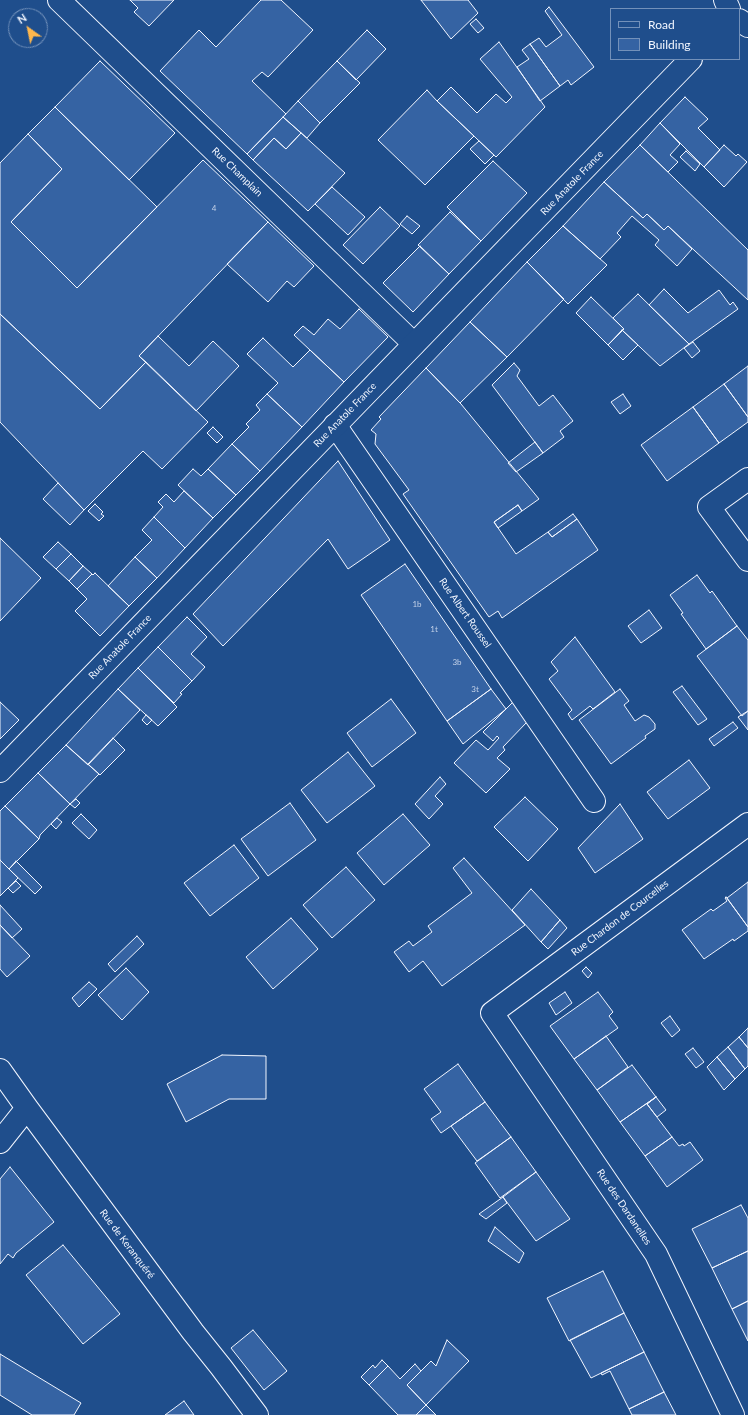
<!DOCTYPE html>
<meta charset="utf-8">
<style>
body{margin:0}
#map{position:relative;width:748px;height:1415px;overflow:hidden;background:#1f4e8c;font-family:Lato,sans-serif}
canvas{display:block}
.legend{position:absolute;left:610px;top:8px;width:130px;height:52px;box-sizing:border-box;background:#1f4e8c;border:1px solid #7391ba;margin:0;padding:5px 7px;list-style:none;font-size:12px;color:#f2f6ff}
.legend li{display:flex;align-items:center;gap:8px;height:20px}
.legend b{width:20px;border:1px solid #7391ba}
.north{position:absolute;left:8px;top:8px;width:40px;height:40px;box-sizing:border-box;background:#1f4e8c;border:1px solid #7391ba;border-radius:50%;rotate:327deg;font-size:11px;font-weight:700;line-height:16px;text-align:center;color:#f2f6ff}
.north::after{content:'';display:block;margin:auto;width:14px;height:18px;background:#ffb74d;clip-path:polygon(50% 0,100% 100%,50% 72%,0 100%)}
</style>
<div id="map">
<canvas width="748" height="1415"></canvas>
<ul class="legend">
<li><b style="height:5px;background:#1f4e8c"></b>Road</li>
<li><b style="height:11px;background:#3563a3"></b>Building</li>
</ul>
<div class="north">N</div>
</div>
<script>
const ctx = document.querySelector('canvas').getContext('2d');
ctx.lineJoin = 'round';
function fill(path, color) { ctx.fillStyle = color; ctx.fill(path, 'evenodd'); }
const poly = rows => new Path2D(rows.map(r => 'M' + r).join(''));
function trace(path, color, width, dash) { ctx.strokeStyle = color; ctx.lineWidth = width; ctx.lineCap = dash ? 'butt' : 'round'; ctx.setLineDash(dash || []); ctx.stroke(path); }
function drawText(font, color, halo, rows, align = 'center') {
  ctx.font = font + ' Lato,sans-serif'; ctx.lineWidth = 3; ctx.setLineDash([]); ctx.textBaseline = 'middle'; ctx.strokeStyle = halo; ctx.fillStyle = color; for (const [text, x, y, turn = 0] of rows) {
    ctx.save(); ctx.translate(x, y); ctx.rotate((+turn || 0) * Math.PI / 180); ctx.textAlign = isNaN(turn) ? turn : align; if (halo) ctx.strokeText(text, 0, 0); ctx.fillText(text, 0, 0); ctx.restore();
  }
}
const building = poly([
 [130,0,174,0,149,26,134,12,138,8,130,0],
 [261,0,281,0,313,30,268,77,262,72,252,81,286,114,247,154,160,71,199,30,216,47,261,0],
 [421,0,468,0,478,13,451,39,421,0],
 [549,7,594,67,571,85,568,80,560,86,530,44,539,38,546,47,562,35,545,11,549,7],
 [476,19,484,28,478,33,470,24,476,19],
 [367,30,386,49,356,80,337,61,367,30],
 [499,42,545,107,496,157,437,101,451,87,477,113,496,94,506,103,512,97,480,59,499,42],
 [530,44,560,86,540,101,517,67,529,59,522,50,530,44],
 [100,61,175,133,129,180,55,107,100,61],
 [337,61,360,83,320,123,298,101,337,61],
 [427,90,437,101,474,136,425,185,378,140,427,90],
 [685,97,708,119,698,128,720,150,704,167,660,123,685,97],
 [298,101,320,123,307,138,283,117,298,101],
 [55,107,157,207,77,288,11,222,62,169,28,134,55,107],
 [283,117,301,133,286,149,274,138,253,160,247,154,283,117],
 [660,123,680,144,670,155,678,162,668,172,640,145,660,123],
 [301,133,345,173,308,211,253,160,274,138,286,149,301,133],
 [28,134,62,169,11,222,77,288,203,160,268,222,139,356,146,362,100,409,0,314,0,163,28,134],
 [479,141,494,155,485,164,470,149,479,141],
 [640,145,748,250,748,300,668,226,664,230,647,214,643,218,604,182,640,145],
 [724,145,736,156,738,154,747,162,724,187,704,167,724,145],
 [686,151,700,164,695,171,680,157,686,151],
 [493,161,527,193,481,241,447,207,493,161],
 [604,182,643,218,647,214,664,230,668,226,692,249,677,266,655,245,659,240,632,216,617,233,621,237,600,259,563,226,604,182],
 [332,187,365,217,348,235,315,204,332,187],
 [380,207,400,226,363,264,343,245,380,207],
 [450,212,481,241,449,274,418,245,450,212],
 [407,216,420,226,412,234,400,224,407,216],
 [268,222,314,266,294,287,287,281,268,302,227,264,268,222],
 [563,226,607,265,568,304,527,262,563,226],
 [420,246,449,274,413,312,383,283,420,246],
 [527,262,564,299,507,357,470,322,527,262],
 [664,289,688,313,719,290,730,305,733,302,738,309,689,344,649,305,664,289],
 [638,294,689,344,660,366,622,330,624,329,613,318,638,294],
 [591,297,624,329,608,345,576,313,591,297],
 [359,309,388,337,344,382,294,335,303,326,314,335,328,319,340,329,359,309],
 [0,314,100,409,146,362,208,422,162,469,143,451,84,510,0,422,0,314],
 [470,322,507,357,460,403,426,368,470,322],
 [622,330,638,345,623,360,608,345,622,330],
 [158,336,189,366,213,341,239,366,196,411,139,356,158,336],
 [263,338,293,367,310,350,344,382,302,427,267,394,278,383,247,354,263,338],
 [693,342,700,351,692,358,684,348,693,342],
 [514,363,520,370,517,376,539,406,553,395,573,421,560,431,564,437,543,453,492,385,514,363],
 [748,366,748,417,724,384,748,366],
 [426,368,461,404,539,499,522,511,518,505,494,522,516,554,548,532,552,537,577,519,598,550,502,618,498,611,489,617,403,494,409,490,375,444,376,434,371,430,381,419,379,417,426,368],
 [724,384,748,417,748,422,719,443,693,407,724,384],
 [267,394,302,427,260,471,232,444,249,427,246,424,260,410,256,405,267,394],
 [623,394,631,406,620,414,611,402,623,394],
 [693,407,719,443,667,481,641,445,693,407],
 [213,427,223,437,217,443,207,433,213,427],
 [535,442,543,453,516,472,508,463,535,442],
 [232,444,260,471,236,495,208,469,232,444],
 [338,461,390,540,348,569,328,539,223,646,193,614,338,461],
 [193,469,201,476,208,469,236,495,213,518,178,485,193,469],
 [58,483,84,510,70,525,43,499,58,483],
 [184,491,213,518,185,548,154,517,163,507,158,502,166,494,174,502,184,491],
 [95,504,103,512,101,514,104,516,99,521,88,511,95,504],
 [518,505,522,511,498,528,494,522,518,505],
 [573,514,577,519,552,537,548,532,573,514],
 [154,517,185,548,157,578,135,557,152,540,142,530,154,517],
 [0,538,41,578,0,621,0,538],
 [58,542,71,554,56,569,43,557,58,542],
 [71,554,83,566,69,581,56,569,71,554],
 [135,557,157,578,129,606,108,586,135,557],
 [405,564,491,689,447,721,361,595,405,564],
 [83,566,92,574,77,589,69,581,83,566],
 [95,573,129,606,100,636,75,611,87,599,77,589,92,574,93,575,95,573],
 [697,575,710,593,712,591,737,626,706,649,681,614,683,613,670,595,697,575],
 [649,610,662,628,641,643,628,626,649,610],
 [187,617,207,637,191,654,205,667,192,681,158,647,187,617],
 [737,626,748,640,748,711,742,716,697,656,737,626],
 [575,637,615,692,593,709,590,706,572,720,568,714,572,710,549,679,558,671,551,662,575,637],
 [158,647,192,681,180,693,182,694,174,703,138,668,158,647],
 [138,668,177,707,158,726,118,689,138,668],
 [682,686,707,719,698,725,673,692,682,686],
 [118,689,140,710,88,765,66,745,118,689],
 [491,689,506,709,463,744,447,721,491,689],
 [620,689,629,701,624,705,635,721,644,715,649,717,655,724,655,729,645,736,646,738,611,764,579,720,620,689],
 [391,699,416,733,372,767,347,733,391,699],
 [0,702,19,720,0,739,0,702],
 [513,702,527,722,503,747,505,750,497,758,510,769,486,793,454,763,476,740,488,750,499,738,497,736,493,741,483,732,513,702],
 [748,711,748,730,738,717,748,711],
 [146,715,152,720,147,725,142,720,146,715],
 [733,722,738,728,714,746,709,739,733,722],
 [113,738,125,750,100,775,88,764,113,738],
 [66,745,99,774,70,804,38,773,66,745],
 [348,752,375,786,327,823,301,790,348,752],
 [689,760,710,788,668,819,647,792,689,760],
 [38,773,70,804,40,835,39,839,5,806,38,773],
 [440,777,446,784,435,796,443,804,429,819,415,804,440,777],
 [525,797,558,829,528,861,494,827,525,797],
 [76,799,80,803,75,808,70,804,76,799],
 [290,803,316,840,268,876,241,839,290,803],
 [620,804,643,839,595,873,578,848,620,804],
 [5,806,39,839,9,869,0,860,0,811,5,806],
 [81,814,97,830,89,839,72,823,81,814],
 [403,814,430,845,384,885,357,853,403,814],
 [57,818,62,822,56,829,51,824,57,818],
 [234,845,259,878,210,916,184,883,234,845],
 [464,858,525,925,442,986,423,961,409,972,394,952,409,941,413,946,432,932,428,926,472,893,453,868,464,858],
 [0,860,18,878,0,896,0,860],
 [16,861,42,887,35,894,9,869,16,861],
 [346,867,375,900,332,938,303,905,346,867],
 [16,881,21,886,13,893,8,888,16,881],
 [748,882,748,927,727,898,748,882],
 [531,889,560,920,541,942,512,910,531,889],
 [726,897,748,927,748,931,734,941,733,939,704,959,682,930,711,909,713,911,727,901,725,898,726,897],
 [0,905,22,929,12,938,0,925,0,905],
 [291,918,318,949,273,989,246,957,291,918],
 [560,920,567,928,548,949,541,942,560,920],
 [0,925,30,956,7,977,0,969,0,925],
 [137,936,144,944,115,972,108,964,137,936],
 [586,967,592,973,588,978,582,971,586,967],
 [126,968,149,992,122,1020,98,995,126,968],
 [89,982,97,989,79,1007,72,998,89,982],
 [565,992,572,1003,556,1015,549,1003,565,992],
 [598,992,613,1012,609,1016,618,1028,574,1059,550,1026,598,992],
 [670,1016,680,1030,672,1037,661,1023,670,1016],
 [748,1028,748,1048,739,1037,748,1028],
 [606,1036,628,1067,597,1090,574,1059,606,1036],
 [739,1037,748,1048,748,1066,745,1069,728,1047,739,1037],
 [728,1047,745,1069,735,1079,717,1057,728,1047],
 [693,1048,704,1062,696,1068,685,1054,693,1048],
 [222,1055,266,1056,266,1099,229,1099,186,1122,167,1084,222,1055],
 [717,1057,735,1079,724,1090,707,1067,717,1057],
 [458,1064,485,1102,441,1133,431,1119,441,1112,424,1089,458,1064],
 [632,1065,656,1097,620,1122,597,1090,632,1065],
 [656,1097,647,1104,672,1137,645,1156,620,1122,656,1097],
 [656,1097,666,1110,657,1117,647,1104,656,1097],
 [485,1102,511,1137,477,1161,451,1126,485,1102],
 [511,1137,536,1172,500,1198,475,1163,511,1137],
 [672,1137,679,1146,683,1144,684,1146,690,1142,703,1160,667,1187,645,1156,672,1137],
 [10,1167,54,1222,16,1253,13,1258,8,1254,0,1264,0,1179,10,1167],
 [536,1172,570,1219,536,1241,503,1197,536,1172],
 [503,1197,507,1203,486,1219,479,1214,503,1197],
 [741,1205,748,1218,748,1251,712,1268,692,1229,741,1205],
 [495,1227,524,1253,519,1263,488,1241,495,1227],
 [63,1245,120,1314,83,1344,26,1275,63,1245],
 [748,1251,748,1301,732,1309,712,1268,748,1251],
 [603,1271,624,1313,569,1341,547,1298,603,1271],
 [748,1301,748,1341,732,1309,748,1301],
 [624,1313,644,1352,591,1378,570,1340,624,1313],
 [253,1330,287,1371,264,1390,231,1348,253,1330],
 [447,1340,469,1361,426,1405,407,1385,431,1361,436,1366,447,1340],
 [644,1352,664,1392,629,1409,610,1371,602,1375,601,1373,644,1352],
 [0,1354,81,1403,74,1415,32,1415,0,1395,0,1354],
 [382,1360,388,1366,369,1385,361,1377,373,1365,375,1368,382,1360],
 [415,1364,421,1371,407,1385,426,1405,416,1415,398,1415,369,1385,388,1366,400,1379,415,1364],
 [664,1392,676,1415,632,1415,629,1409,664,1392],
 [184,1401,194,1415,165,1415,184,1401],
 [426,1405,436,1415,416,1415,426,1405]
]);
fill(building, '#3563a3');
trace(building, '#f2f6ff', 1);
const street = poly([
 [59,0,414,344],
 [335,425,594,801],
 [748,479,709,507,748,560],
 [0,1070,27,1108,193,1332,221,1367,257,1415],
 [0,1142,27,1108],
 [733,1415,656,1254,492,1013,748,824]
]);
const secondary = poly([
 [725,0,729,9],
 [739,20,748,26],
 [0,771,691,59]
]);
trace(street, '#f2f6ff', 24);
trace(secondary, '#f2f6ff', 24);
trace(street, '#1f4e8c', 22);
trace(secondary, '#1f4e8c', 22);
drawText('8px', '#c3d1e8', null, [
 ["4",214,208],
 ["1b",417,604],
 ["1t",434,629],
 ["3b",457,662],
 ["3t",475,689]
]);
drawText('10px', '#f2f6ff', '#1f4e8c', [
 ["Rue Champlain",237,172,44],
 ["Rue Anatole France",572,183,-46],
 ["Rue Anatole France",345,415,-46],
 ["Rue Albert Roussel",465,613,55],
 ["Rue Anatole France",120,647,-46],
 ["Rue Chardon de Courcelles",620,918,-37],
 ["Rue des Dardanelles",624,1207,56],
 ["Rue de Keranquéré",127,1244,53]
]);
</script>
